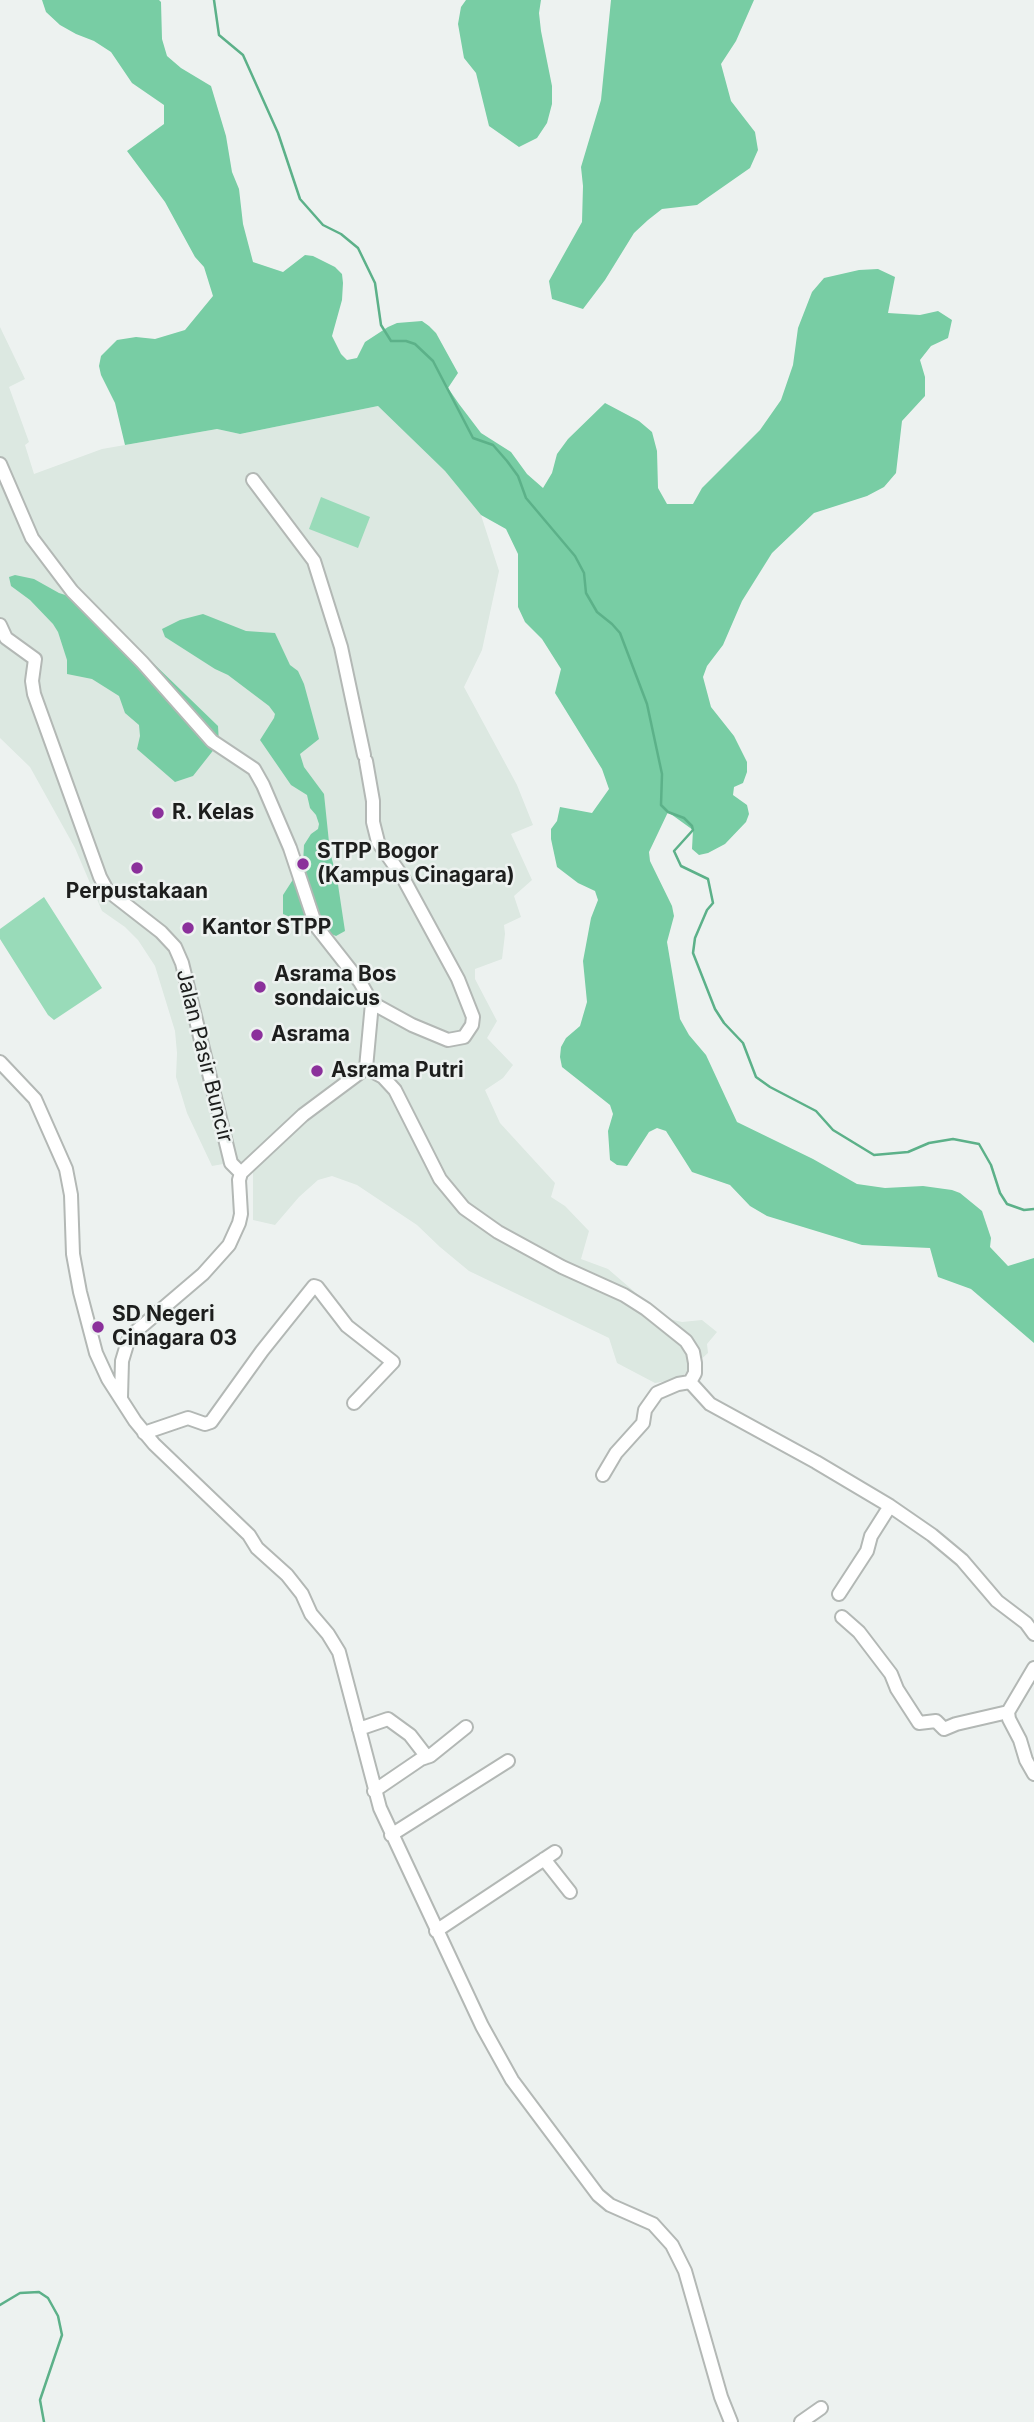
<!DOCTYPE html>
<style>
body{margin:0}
canvas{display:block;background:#edf2f0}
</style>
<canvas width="1034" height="2422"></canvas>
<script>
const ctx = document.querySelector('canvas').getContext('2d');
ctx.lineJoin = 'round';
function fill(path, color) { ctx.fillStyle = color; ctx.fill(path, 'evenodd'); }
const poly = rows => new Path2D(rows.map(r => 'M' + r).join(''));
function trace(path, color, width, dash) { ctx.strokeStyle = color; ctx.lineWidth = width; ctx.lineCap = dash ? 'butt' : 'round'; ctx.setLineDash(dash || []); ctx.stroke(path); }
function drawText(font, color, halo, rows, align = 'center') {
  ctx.font = font + ' Inter,sans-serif'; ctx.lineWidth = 5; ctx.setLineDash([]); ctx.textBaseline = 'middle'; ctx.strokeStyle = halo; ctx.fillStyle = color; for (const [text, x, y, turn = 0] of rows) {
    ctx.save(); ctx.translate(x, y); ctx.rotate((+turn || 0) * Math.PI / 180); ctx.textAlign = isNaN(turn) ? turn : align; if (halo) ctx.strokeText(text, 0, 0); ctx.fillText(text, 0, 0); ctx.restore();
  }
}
fill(poly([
 [0,327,25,379,9,387,29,442,25,445,34,474,102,449,217,429,240,434,378,406,445,471,481,515,499,571,482,650,464,687,517,785,533,825,511,834,532,880,514,896,521,917,504,925,505,934,502,959,475,969,475,979,497,1021,487,1038,513,1065,503,1078,485,1090,500,1123,555,1183,551,1197,565,1206,589,1231,581,1259,608,1269,665,1318,682,1322,702,1320,717,1332,707,1344,708,1353,679,1379,655,1383,617,1363,609,1338,469,1271,440,1247,417,1225,357,1185,332,1176,318,1180,299,1197,275,1225,253,1220,253,1171,240,1161,212,1166,187,1113,176,1077,177,1053,175,1031,155,966,138,940,125,927,102,911,75,848,30,767,0,738]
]), '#dce8e1');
fill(poly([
 [321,497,370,517,358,548,309,529],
 [44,897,102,988,54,1020,48,1015,0,939,0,929]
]), '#99dbb9');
fill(poly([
 [42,0,159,0,161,2,162,39,167,56,181,68,211,86,226,136,232,172,239,189,243,224,253,262,283,272,305,255,313,256,335,267,342,274,343,283,342,300,332,336,341,354,347,360,357,358,365,342,388,327,397,323,422,321,429,326,436,333,458,373,448,388,459,404,481,433,511,452,527,474,543,488,552,473,557,454,568,439,605,403,639,421,652,432,657,451,658,488,667,504,693,504,702,488,760,430,781,400,793,365,798,328,812,292,824,278,859,270,878,269,895,277,888,313,920,315,938,311,952,320,948,338,931,346,920,360,925,377,925,396,902,421,896,473,884,487,867,496,814,513,772,553,742,601,723,645,707,666,703,677,711,707,734,736,747,762,747,772,743,783,734,787,733,795,747,805,749,814,746,822,725,844,708,853,699,855,692,849,693,830,668,812,649,852,650,861,672,906,674,916,667,942,680,1019,689,1035,706,1055,737,1122,813,1159,857,1184,885,1188,923,1186,952,1190,960,1193,982,1211,991,1238,990,1247,1008,1266,1034,1258,1034,1343,971,1289,938,1277,930,1248,862,1245,767,1216,750,1206,730,1185,692,1172,666,1131,657,1128,649,1132,627,1166,617,1165,610,1160,608,1131,613,1114,610,1105,562,1067,560,1057,561,1047,566,1038,580,1026,587,1002,583,961,591,918,598,900,595,891,578,883,557,867,551,839,551,829,557,821,560,807,592,813,609,789,602,769,555,693,561,669,542,639,525,622,518,607,518,554,506,529,481,515,445,471,378,406,240,434,217,429,125,445,115,403,101,375,99,366,101,356,117,340,136,337,155,339,185,330,213,296,204,267,195,257,165,202,127,151,164,124,164,105,132,83,111,52,94,41,76,34,60,25,46,12],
 [466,0,541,0,539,13,541,31,552,86,552,104,547,123,537,138,519,147,489,126,476,73,464,58,458,24,461,7],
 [611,0,754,0,736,41,721,64,731,101,755,132,758,150,750,168,697,205,662,209,648,220,634,233,605,280,583,309,552,299,549,281,582,222,583,186,581,167,601,100],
 [15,575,34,579,59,593,78,599,121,632,218,726,219,743,193,776,175,782,137,749,140,736,139,725,125,713,119,696,92,679,67,674,67,660,58,632,53,624,30,600,11,586,9,577],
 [203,614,246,631,275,633,290,665,298,671,304,684,319,739,300,754,304,767,324,794,330,852,337,878,345,931,336,936,283,914,283,895,303,864,304,845,311,834,318,829,319,824,316,815,310,808,307,795,291,785,260,740,274,718,275,714,269,706,228,675,215,669,165,637,162,629,180,620]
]), '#78cda4');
trace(poly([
 [214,0,219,35,243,55,278,133,300,199,323,225,341,234,358,248,375,283,381,325,391,341,406,341,415,344,433,361,473,438,493,445,507,461,518,476,526,498,575,556,584,573,586,593,597,612,612,624,620,633,647,704,662,774,661,805,668,812,684,818,692,826,693,830,674,851,681,866,708,879,713,903,707,910,695,938,693,953,715,1009,724,1023,743,1043,756,1077,770,1087,816,1111,833,1130,874,1155,908,1152,929,1143,953,1139,979,1144,991,1165,1000,1193,1007,1204,1024,1210,1034,1209],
 [0,2305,20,2293,39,2292,48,2298,58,2316,62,2335,40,2400,44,2422]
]), '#5cb189', 2.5);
const minor = poly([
 [0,464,32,538,72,591,142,662,212,741,254,769,263,785,290,848,316,926,360,982,372,1003,366,1068,303,1115,241,1173],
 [253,480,314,561,341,647,364,755],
 [0,625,6,638,35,659,32,681,34,694,100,877,107,890,161,932,175,947,182,963,231,1163,241,1173],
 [366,761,373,801,373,822,378,842,402,876,458,979,473,1017,472,1025,464,1037,448,1040,412,1025,372,1003],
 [0,1062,35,1099,66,1169,71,1195,73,1254,80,1292,96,1353,108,1379,135,1421,154,1444,249,1535,257,1548,287,1575,302,1594,311,1614,328,1634,339,1652,380,1808,482,2026,512,2080,598,2195,610,2205,653,2224,672,2245,685,2271,721,2397,731,2422],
 [366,1068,383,1077,395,1090,440,1179,464,1208,498,1232,562,1267,624,1295,646,1309,686,1341,693,1352,695,1363,695,1373,690,1382,710,1404,816,1462,890,1506,932,1535,962,1560,997,1601,1026,1623,1034,1634],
 [121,1397,122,1361,128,1341,135,1332,203,1274,229,1245,239,1223,241,1214,239,1180,241,1173],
 [144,1433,188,1418,205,1424,211,1422,262,1351,314,1286,317,1287,347,1326,393,1362,354,1403],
 [603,1475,616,1453,643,1423,645,1410,657,1393,678,1384,690,1382],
 [839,1594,867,1551,871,1536,890,1506],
 [842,1617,859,1632,891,1674,897,1689,919,1723,936,1721,944,1729,956,1724,1008,1712],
 [1034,1668,1008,1712,1009,1719,1020,1740,1026,1760,1034,1774],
 [359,1729,388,1719,410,1735,427,1757],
 [374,1791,421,1759,430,1756,466,1727],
 [391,1835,508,1761],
 [544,1859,570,1892],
 [436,1931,555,1852],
 [801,2422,821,2408]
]);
trace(minor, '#b3b8b5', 16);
trace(minor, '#fff', 12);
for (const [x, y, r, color] of [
 [158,813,7,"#8b309b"],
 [303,864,7,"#8b309b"],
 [137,868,7,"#8b309b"],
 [188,928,7,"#8b309b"],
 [260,987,7,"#8b309b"],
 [257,1035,7,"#8b309b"],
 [317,1071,7,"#8b309b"],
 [98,1327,7,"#8b309b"]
]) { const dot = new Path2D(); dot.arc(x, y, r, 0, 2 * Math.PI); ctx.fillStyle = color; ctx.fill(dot); trace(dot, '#edf2f0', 2.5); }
drawText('bold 21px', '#1d1e1d', '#edf2f0', [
 ["R. Kelas",172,813],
 ["STPP Bogor",317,852],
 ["(Kampus Cinagara)",317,876],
 ["Perpustakaan",137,892,"center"],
 ["Kantor STPP",202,928],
 ["Asrama Bos",274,975],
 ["sondaicus",274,999],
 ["Asrama",271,1035],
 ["Asrama Putri",331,1071],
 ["SD Negeri",112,1315],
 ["Cinagara 03",112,1339]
], 'left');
drawText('21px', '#1d1e1d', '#edf2f0', [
 ["Jalan Pasir Buncir",204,1056,76]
]);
</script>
